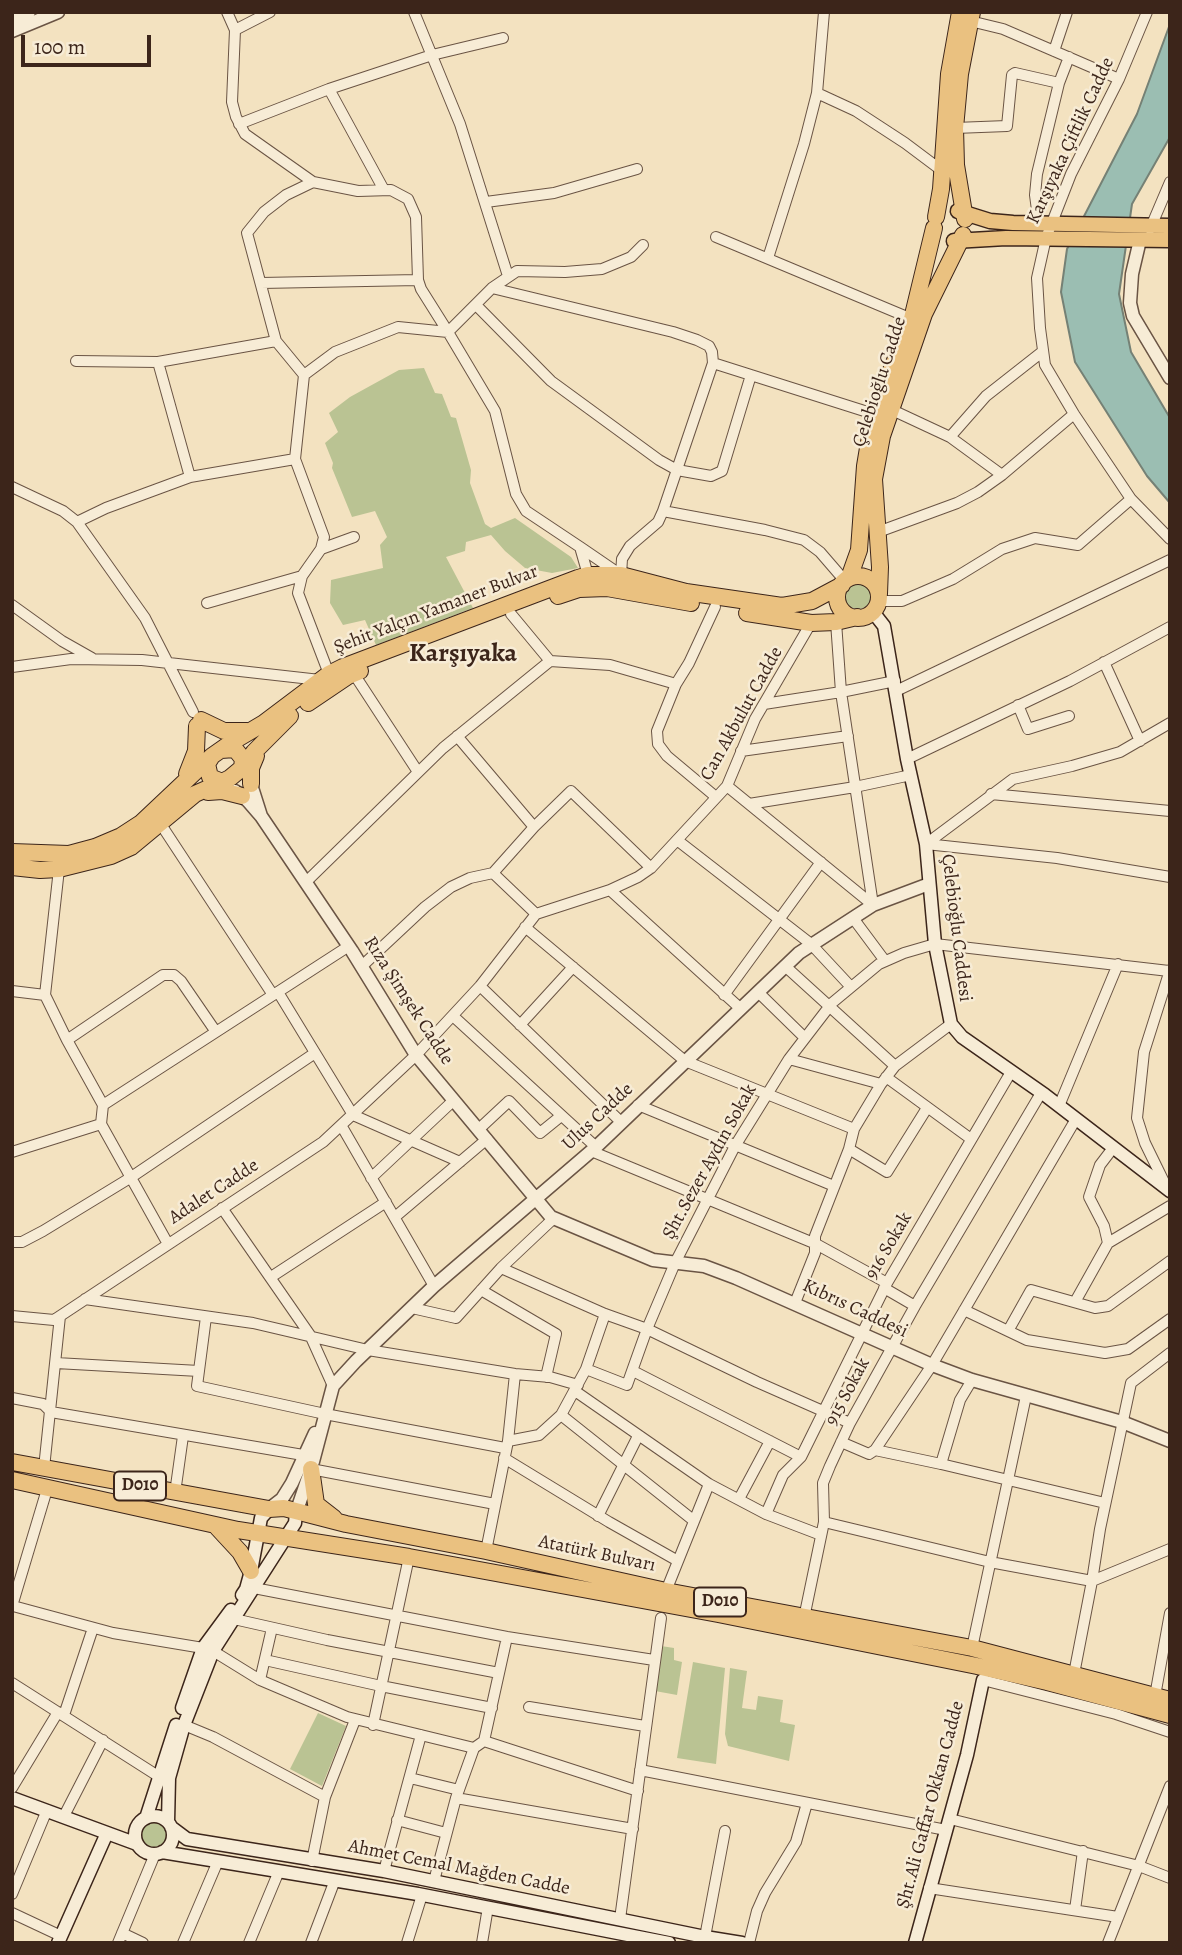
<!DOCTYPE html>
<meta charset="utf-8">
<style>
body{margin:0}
#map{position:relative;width:1182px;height:1955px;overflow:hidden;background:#f3e2c0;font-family:Alegreya,serif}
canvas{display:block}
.frame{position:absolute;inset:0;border:14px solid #3c251a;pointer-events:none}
.scale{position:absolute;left:21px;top:35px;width:130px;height:32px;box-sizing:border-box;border:4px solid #3c251a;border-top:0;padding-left:9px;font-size:21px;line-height:24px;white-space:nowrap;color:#3c251a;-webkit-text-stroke:5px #f7ecd6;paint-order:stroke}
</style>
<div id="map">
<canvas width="1182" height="1955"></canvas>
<div class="frame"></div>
<div class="scale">100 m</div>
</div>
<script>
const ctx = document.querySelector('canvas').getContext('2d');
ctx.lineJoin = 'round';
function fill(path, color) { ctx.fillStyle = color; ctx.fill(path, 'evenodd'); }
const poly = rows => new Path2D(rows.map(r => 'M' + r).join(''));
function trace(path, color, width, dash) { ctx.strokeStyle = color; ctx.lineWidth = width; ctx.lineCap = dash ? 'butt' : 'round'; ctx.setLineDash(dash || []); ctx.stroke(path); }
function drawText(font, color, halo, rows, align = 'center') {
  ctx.font = font + ' Alegreya,serif'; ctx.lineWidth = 5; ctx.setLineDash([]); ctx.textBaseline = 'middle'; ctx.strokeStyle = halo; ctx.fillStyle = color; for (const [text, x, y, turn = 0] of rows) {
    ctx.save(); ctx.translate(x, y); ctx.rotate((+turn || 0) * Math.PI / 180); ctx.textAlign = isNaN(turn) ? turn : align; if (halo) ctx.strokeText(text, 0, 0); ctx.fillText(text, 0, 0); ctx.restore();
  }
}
fill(poly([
 [424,368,435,393,442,394,451,417,456,418,471,470,470,483,485,524,491,528,515,518,571,557,578,568,552,573,525,568,505,551,491,535,466,542,465,551,446,557,473,608,376,645,365,620,343,625,330,603,331,580,383,568,380,545,387,537,375,511,352,517,332,468,333,463,325,443,338,432,329,413,350,397,399,370],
 '845 596a13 13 0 1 1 26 0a13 13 0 1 1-26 0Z',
 [661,1646,674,1648,674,1660,682,1662,677,1695,655,1691],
 [693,1662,725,1668,716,1764,677,1758],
 [730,1668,747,1671,742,1708,756,1710,758,1696,783,1700,780,1722,795,1725,789,1761,728,1746,725,1734],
 [318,1713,346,1726,322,1786,290,1769],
 '142 1835a12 12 0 1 1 24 0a12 12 0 1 1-24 0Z'
]), '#bac393');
const water = poly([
 [1170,24,1170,137,1132,204,1119,294,1131,352,1170,418,1170,503,1147,476,1075,362,1061,292,1067,249,1137,114,1170,24]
]);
fill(water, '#9bbeb2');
trace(water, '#758175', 2);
const minor = poly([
 [227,12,235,30,232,102,236,117,245,134,313,182,358,191,391,190,408,199,416,217,418,280,421,289,448,332,492,288,517,271,565,272,602,269,631,257,643,245],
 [414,12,460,124,508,276],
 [1147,12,1119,79,1071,174,1046,238,1037,278,1040,328,1045,365,1074,414,1131,499,1170,539],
 [970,21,1003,29,1119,79],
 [235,30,270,12],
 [1054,51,1067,12],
 [329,89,384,190],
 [817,93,856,111,905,143,941,170],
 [239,124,329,89,432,55,503,38],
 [955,128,1007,126,1012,75,1015,73,1059,83],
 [486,202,554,193,637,169],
 [1039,225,1035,195,1037,174,1059,83,1069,57],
 [1150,229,1170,182],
 [716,237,912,319],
 [768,258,804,144,817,93,824,12],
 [261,283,418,280],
 [492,288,673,332,697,340,709,346,712,352,713,363,663,511,658,522,630,546,622,559,621,575],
 [476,305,551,381,659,460,677,470,711,476,722,471,751,375],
 [76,361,158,362,276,341],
 [158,362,190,477],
 [713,363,877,415],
 [304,375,276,341,247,233,264,212,286,195,313,182],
 [890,409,950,437,1002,475],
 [950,437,986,396,1042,352],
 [12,487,63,511,77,522,145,618,193,712],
 [663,511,765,530,804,540,820,552,845,581],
 [77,522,106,508,190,477,295,459],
 [878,532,957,503,978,492,1002,475,1074,414],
 [580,547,618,573],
 [321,549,354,537],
 [879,601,902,601,953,579,1002,549,1035,538,1078,545,1131,499],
 [207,603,302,576],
 [12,605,62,641,92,658],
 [715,607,689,663,676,684,657,731,658,744,667,756,716,797],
 [511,614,550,661,610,665,676,684],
 [836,622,841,692,873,905],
 [1104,662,1140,741],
 [12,667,71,659,142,660,320,680],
 [329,674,298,593,302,576,321,549,324,537,295,459,304,375,335,352,398,327,448,332,495,411,516,494,526,511,580,547,588,575],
 [354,674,418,772],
 [896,691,1170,560],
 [764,704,841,692,895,681],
 [1018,705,1028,729,1069,716],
 [457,736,534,827],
 [741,751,848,736],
 [907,759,1070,681,1170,627],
 [727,786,873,905],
 [991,794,1170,811],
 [749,804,855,787,911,775],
 [160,823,273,995],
 [677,840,811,944,851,987],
 [926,844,1013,779,1072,766,1120,752,1170,723],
 [926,844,1057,858,1170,877],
 [59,869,45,995,67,1040,103,1105],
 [493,873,534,827,571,791,651,868],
 [306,882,443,748,550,661],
 [610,890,741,1009],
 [853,918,885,961],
 [525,927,685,1061,854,1129],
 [362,966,425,907,451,887,470,878,493,873,536,914],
 [785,966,895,1066],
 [480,986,621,1122],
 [12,991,45,995],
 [278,992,353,1115,460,1162],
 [759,993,805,1038],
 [724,995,821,862],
 [453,1016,596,1147],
 [520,1025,573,967],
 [67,1040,163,975,174,975,181,981,216,1032],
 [789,1059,881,1084],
 [886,1077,971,1139],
 [638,1105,834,1186],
 [1059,1106,1118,964],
 [101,1124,103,1105,349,946],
 [101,1124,168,1244],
 [341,1125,434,1286],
 [479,1129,509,1101,540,1133,561,1116],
 [849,1149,887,1172,927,1108],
 [591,1151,816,1244,887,1283],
 [12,1152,101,1124],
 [371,1178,454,1100],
 [1166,1186,1145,1143,1137,1118,1144,1052,1170,970],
 [222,1208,310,1335,333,1386],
 [395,1217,487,1139],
 [12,1242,22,1242,43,1231,130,1178,315,1053],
 [1108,1243,1170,1206],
 [501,1268,605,1314,647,1329,757,1382,850,1423],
 [271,1277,386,1202],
 [884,1288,915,1306],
 [481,1290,556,1334,546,1377],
 [85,1299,253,1323,368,1350,515,1374,550,1377,578,1385],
 [1075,1302,1108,1243,1104,1226,1089,1197,1100,1165,1113,1148],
 [795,1303,815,1253,815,1236,849,1149,854,1129,881,1084,895,1066,951,1024],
 [412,1308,456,1318,501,1268,554,1218],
 [964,1310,1027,1340,1105,1353,1128,1349,1170,1319],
 [12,1316,54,1320,323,1142,416,1055,480,986,536,914,610,890,638,877,651,868,727,786,755,719,811,623],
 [206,1317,197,1386,325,1414,505,1448],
 [1008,1331,1031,1290,1095,1308,1108,1306,1170,1261],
 [56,1363,199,1371],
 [586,1369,627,1385,647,1329,675,1263,735,1146,789,1059,832,1003,879,964,904,953,935,944,1169,971],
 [633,1371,801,1457],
 [575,1391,709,1484,766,1514,821,1535],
 [12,1398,43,1404,51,1412,303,1455],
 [561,1415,693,1520],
 [508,1441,539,1435,561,1415,586,1369,605,1314],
 [841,1442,869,1454,875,1450,941,1464,1105,1503],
 [875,1450,932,1365,1076,1119],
 [504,1458,609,1522,678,1561],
 [941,1464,960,1400,972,1380],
 [44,1468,60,1316],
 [311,1469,495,1504],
 [175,1493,183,1436],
 [739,1499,770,1441],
 [766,1514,783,1475,801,1457,887,1283,1011,1072],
 [598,1516,638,1436],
 [824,1522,990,1562,1092,1581,1170,1549],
 [486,1551,508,1441,515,1374],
 [254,1588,507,1637,654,1660],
 [666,1591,709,1484],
 [12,1606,48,1486],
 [13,1606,113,1633,203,1648],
 [804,1618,824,1522,823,1483,830,1466,850,1423,915,1306,1041,1093],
 [234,1619,327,1640,499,1673],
 [972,1648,1026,1396],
 [213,1651,260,1680,347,1717,474,1748],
 [265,1660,381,1686,492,1708],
 [1074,1674,1092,1581,1100,1529,1131,1383,1170,1353],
 [260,1680,272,1628],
 [983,1680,1116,1714,1170,1732],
 [12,1683,158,1776],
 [1155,1696,1170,1613],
 [529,1707,645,1726],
 [64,1715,93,1628],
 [184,1725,213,1737,325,1797],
 [373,1725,409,1557],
 [484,1741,638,1791],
 [640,1770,946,1830],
 [410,1778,459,1790],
 [12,1788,58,1712],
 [456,1798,633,1829],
 [64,1816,103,1740],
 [950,1819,1139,1866,1170,1878],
 [397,1820,446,1833],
 [312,1861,325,1797,355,1720],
 [384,1871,421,1735],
 [434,1881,456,1798,474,1748,484,1741,507,1637],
 [929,1888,1118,1917],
 [12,1894,47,1810],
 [1075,1910,1083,1851],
 [12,1913,61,1936],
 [620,1919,661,1618],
 [122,1933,143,1943],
 [705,1937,725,1831],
 [118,1943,155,1854],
 [183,1943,218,1861],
 [249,1943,279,1871],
 [311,1943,335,1880],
 [407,1943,422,1895],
 [482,1943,488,1907],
 [749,1943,757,1911,765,1893,796,1842,807,1803],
 [1108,1943,1170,1786]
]);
const tertiary = poly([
 [12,19,29,12],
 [12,31,58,12],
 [1140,240,1132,274,1130,303,1133,316,1170,378],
 [235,791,248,801,261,816,248,775],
 [261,816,352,951,416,1055,551,1217,653,1260,704,1266,736,1278,932,1365,972,1380,1122,1422,1170,1441],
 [269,1509,282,1499,292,1483,315,1433],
 [296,1513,311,1469,333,1386,356,1361,434,1286,596,1147,799,953,873,905,929,884]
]);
const secondary = poly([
 [873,612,884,626,907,759,926,844,935,944,951,1024,962,1037,1045,1095,1170,1191],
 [242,1595,246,1589,251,1571,261,1518,269,1509],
 [182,1708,203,1648,231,1610],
 [12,1798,137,1844],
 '135 1835a19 19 0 1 1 38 0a19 19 0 1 1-38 0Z',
 [146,1818,176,1725],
 [168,1822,169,1778,184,1725,213,1651,295,1523,296,1513],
 [171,1827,187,1839,384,1871,705,1937,742,1943],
 [162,1852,418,1894,669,1943],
 [58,1943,107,1833],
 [915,1943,967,1755,983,1680]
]);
const primary = poly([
 [958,211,990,221,1013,223,1170,226],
 [954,241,1006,238,1170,240]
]);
const trunk = poly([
 [936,217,941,189,949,74,960,12],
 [965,219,956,165,955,128,960,74,972,12],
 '837 597a21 21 0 1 1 42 0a21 21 0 1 1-42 0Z',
 [849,578,859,550,865,466,869,442,888,378,912,319,934,228],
 [879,594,880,567,874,479,882,436,924,314,963,235],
 [558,596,579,589,607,588,691,603],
 [747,613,811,623,836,622,857,617],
 [308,703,348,676,360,671],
 [201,720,224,731,247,731],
 [212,756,207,764,210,777,222,782,230,778,242,768,243,759,235,749,221,750],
 [242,768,254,752,290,716],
 [187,774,196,751,197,726],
 [251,784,251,768,256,756],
 [208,792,222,791,242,796],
 [12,852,69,854,95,847,121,836,141,823,212,756,232,742,264,723,329,674,343,667,578,578,588,575,621,575,686,592,782,606,812,601,842,585],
 [12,867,40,870,59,869,111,856,131,847,195,794,222,782],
 [12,1462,269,1509,284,1508,346,1524,486,1551,666,1591,972,1648,1170,1700],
 [311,1469,316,1504,334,1518],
 [12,1480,238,1530,409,1557,718,1614,977,1666,1047,1682,1170,1715],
 [215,1525,240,1552,251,1571]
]);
trace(minor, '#6a5444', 12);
trace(tertiary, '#6a5444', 15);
trace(secondary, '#3c251a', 15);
trace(primary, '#3c251a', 17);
trace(trunk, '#3c251a', 18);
trace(minor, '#f7ecd6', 10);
trace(tertiary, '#f7ecd6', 12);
trace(secondary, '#f7ecd6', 12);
trace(primary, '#eac180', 14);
trace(trunk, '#eac180', 16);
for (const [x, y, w] of [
 [140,1486,52],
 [720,1602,52]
]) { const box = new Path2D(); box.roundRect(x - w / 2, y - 14.5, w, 29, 5); ctx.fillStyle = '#f7ecd6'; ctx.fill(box); trace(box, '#3c251a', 2); }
drawText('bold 18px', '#3c251a', null, [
 ["D010",140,1486],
 ["D010",720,1602]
]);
drawText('19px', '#3c251a', '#f7ecd6', [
 ["Karşıyaka Çiftlik Cadde",1071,141,-65],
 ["Çelebioğlu Cadde",880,382,-72],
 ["Şehit Yalçın Yamaner Bulvar",436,610,-21],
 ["Can Akbulut Cadde",742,714,-61],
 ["Çelebioğlu Caddesi",956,928,83],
 ["Rıza Şimşek Cadde",408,1001,57],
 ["Ulus Cadde",598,1117,-43],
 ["Şht.Sezer Aydın Sokak",710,1162,-61],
 ["Adalet Cadde",214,1192,-33],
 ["916 Sokak",889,1246,-60],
 ["Kıbrıs Caddesi",855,1309,25],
 ["915 Sokak",848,1392,-62],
 ["Atatürk Bulvarı",597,1554,12],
 ["Şht.Ali Gaffar Okkan Cadde",931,1805,-75],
 ["Ahmet Cemal Mağden Cadde",459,1868,11]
]);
drawText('bold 26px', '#3c251a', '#f7ecd6', [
 ["Karşıyaka",463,655]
]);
</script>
